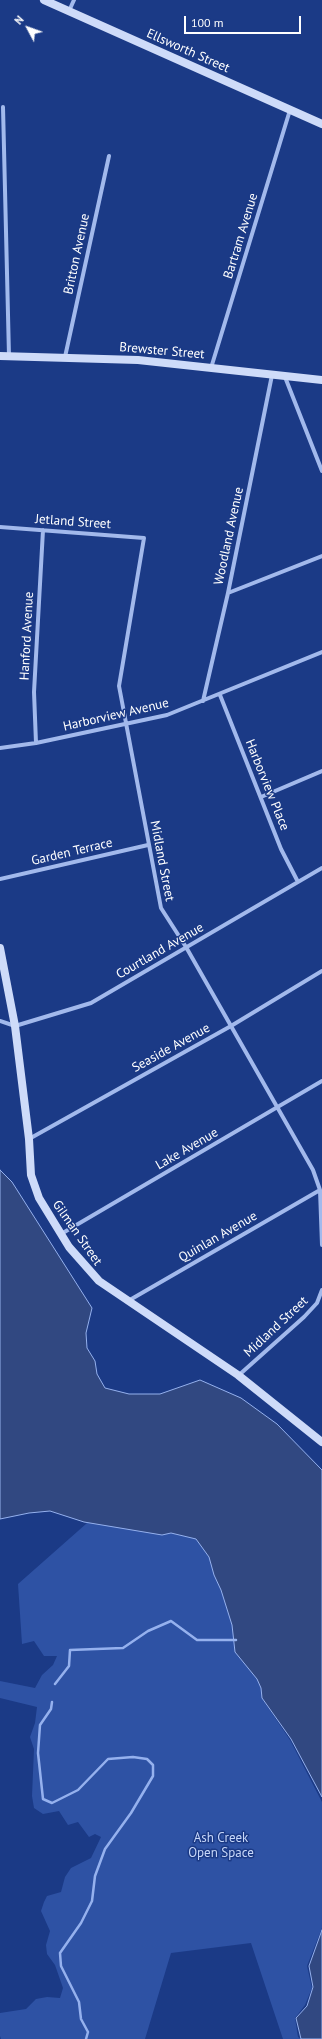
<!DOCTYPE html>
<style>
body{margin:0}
#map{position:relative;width:322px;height:2039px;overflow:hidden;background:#1b3a86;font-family:"PT Sans",sans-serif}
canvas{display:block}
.north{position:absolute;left:8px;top:8px;width:40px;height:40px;-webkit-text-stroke:3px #1b3a86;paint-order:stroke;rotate:311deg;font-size:11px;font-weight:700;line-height:16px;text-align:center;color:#fff}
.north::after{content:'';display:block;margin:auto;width:14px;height:18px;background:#fff;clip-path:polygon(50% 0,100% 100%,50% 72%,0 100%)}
.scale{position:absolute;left:184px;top:16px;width:117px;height:18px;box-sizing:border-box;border:2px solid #fff;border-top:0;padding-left:5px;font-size:12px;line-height:14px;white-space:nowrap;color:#fff;-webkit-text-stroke:3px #1b3a86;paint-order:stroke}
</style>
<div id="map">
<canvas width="322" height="2039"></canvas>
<div class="north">N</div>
<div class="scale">100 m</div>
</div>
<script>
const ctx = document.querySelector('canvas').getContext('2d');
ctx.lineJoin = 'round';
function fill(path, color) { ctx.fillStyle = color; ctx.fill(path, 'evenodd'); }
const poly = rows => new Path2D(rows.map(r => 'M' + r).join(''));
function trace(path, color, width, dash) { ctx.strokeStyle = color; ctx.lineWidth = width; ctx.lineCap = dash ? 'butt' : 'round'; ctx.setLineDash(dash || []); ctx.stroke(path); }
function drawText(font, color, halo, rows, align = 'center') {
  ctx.font = font + ' "PT Sans",sans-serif'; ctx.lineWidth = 3; ctx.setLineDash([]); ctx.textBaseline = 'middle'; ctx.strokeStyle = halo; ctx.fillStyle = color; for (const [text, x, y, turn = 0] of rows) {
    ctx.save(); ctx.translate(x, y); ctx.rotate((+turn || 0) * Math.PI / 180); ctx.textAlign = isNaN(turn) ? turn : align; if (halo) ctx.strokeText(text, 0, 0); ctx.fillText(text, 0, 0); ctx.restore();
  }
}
fill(poly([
 [95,1516,201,1537,212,1552,267,1697,263,1700,290,1740,322,1802,322,1928,307,1966,312,1988,305,2005,295,2018,298,2037,301,2039,283,2039,251,1943,171,1953,145,2039,1,2039,0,2036,0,2013,26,2009,36,1999,47,1997,60,1998,63,1988,55,1965,47,1954,46,1945,50,1931,41,1911,44,1902,47,1896,61,1892,65,1877,71,1868,91,1858,101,1837,95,1834,89,1837,78,1822,68,1825,59,1811,43,1814,34,1808,32,1796,34,1749,30,1737,35,1723,37,1707,0,1698,0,1681,35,1688,42,1675,53,1665,57,1656,44,1656,34,1641,22,1644,18,1584]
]), '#2e52a4');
const water = poly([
 [0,1170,12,1182,92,1308,86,1333,87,1348,95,1361,97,1374,105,1388,129,1394,160,1394,200,1380,241,1398,277,1424,322,1470,322,1797,291,1739,262,1698,261,1688,257,1679,235,1652,232,1625,221,1590,214,1575,209,1557,196,1539,171,1533,162,1535,84,1522,50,1511,29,1513,0,1519,0,1170],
 [322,1930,322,2039,301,2039,296,2018,307,2006,313,1987,309,1966,322,1930]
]);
fill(water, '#314881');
trace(water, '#95b1ee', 1);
trace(poly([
 [55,1684,69,1666,70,1650,123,1648,148,1631,171,1621,197,1640,236,1640],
 [52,1702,51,1709,40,1725,38,1753,43,1799,52,1803,78,1790,108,1759,133,1757,147,1759,153,1765,153,1776,131,1813,105,1849,95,1876,92,1901,81,1923,60,1953,61,1966,79,2002,81,2019,88,2032,86,2039]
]), '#95b1ee', 2.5);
trace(poly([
 [69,11,74,0],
 [3,107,9,356],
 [65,357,109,156],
 [211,368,290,110],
 [285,377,322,471],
 [0,527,144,538,119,686,161,908,186,947,313,1170,320,1190,322,1245],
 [228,593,322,556],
 [220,695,281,849,298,882],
 [203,701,228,593,272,375],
 [36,743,34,692,43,530],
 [0,748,36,743,167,715,322,652],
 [261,797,322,771],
 [0,879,148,845],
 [0,1021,15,1026,91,1003,322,868],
 [29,1139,231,1026,322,971],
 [61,1234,322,1081],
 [128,1301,320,1190],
 [239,1375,304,1317,317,1303,322,1290]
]), '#a2b9ec', 4);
trace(poly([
 [44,0,322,124],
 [0,356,138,360,322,380],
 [0,948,15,1026,29,1139,31,1175,39,1198,69,1247,99,1281,238,1375,322,1442]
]), '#cedbf9', 8);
drawText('13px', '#fff', '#1b3a86', [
 ["Ellsworth Street",188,51,24],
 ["Bartram Avenue",241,236,-73],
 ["Britton Avenue",77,254,-78],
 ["Brewster Street",162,351,5],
 ["Jetland Street",73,522,4],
 ["Woodland Avenue",229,536,-78],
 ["Hanford Avenue",27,636,-87],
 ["Harborview Avenue",116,715,-13],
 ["Harborview Place",267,785,68],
 ["Garden Terrace",72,852,-13],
 ["Midland Street",162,861,79],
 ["Courtland Avenue",160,951,-30],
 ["Seaside Avenue",171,1048,-29],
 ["Lake Avenue",187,1149,-30],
 ["Gilman Street",77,1233,55],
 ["Quinlan Avenue",218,1237,-30],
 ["Midland Street",276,1327,-43]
]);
drawText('13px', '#c7d7f9', '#1b3a86', [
 ["Ash Creek",221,1838],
 ["Open Space",221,1853]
]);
</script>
